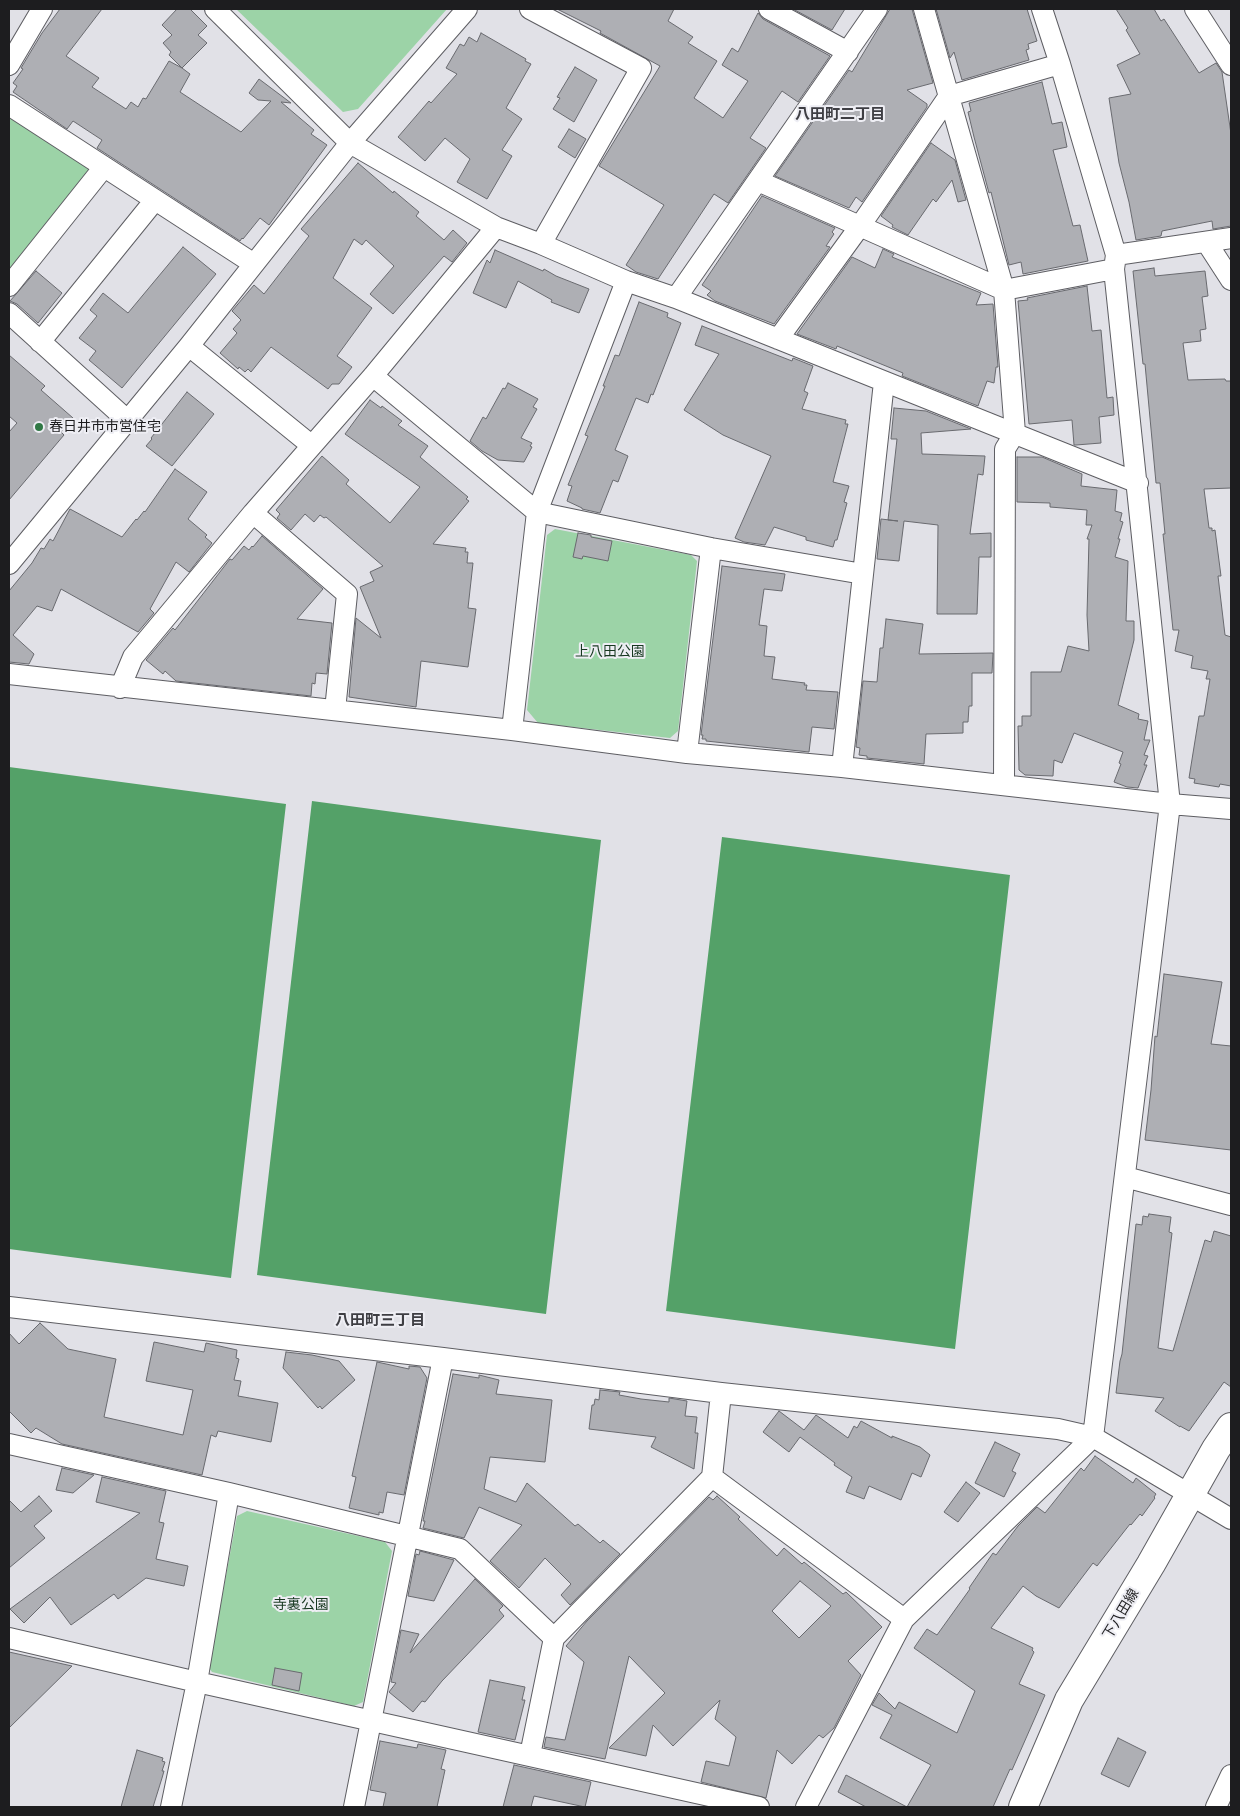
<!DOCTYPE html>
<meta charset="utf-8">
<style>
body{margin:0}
#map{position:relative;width:1240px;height:1816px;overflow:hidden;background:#e1e1e7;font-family:Inter,sans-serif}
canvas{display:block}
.frame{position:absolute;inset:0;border:10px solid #1d1d1f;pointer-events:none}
</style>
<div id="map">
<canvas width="1240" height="1816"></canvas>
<div class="frame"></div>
</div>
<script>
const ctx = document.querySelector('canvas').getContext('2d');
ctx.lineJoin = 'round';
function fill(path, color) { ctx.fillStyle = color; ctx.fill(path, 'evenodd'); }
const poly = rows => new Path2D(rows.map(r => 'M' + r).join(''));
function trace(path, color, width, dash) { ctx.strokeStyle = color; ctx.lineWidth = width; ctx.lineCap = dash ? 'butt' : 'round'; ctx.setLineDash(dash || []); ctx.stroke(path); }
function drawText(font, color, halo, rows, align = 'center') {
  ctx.font = font + ' Inter,"Noto Sans JP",sans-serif'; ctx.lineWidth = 4; ctx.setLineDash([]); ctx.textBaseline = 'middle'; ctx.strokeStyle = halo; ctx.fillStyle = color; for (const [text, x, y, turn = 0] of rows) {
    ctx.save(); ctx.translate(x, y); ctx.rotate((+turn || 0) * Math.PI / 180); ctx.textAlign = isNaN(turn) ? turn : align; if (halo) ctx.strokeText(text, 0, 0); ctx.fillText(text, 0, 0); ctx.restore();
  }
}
fill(poly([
 [236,9,447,9,358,109,343,112],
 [9,112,88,168,89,177,9,271],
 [555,529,691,555,697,561,678,731,670,738,538,723,527,710,547,535],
 [247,1511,385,1542,392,1551,363,1702,354,1706,212,1672,209,1668,237,1516]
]), '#9cd3a7');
fill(poly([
 [9,767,286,804,231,1278,9,1249],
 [312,801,601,840,546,1314,257,1275],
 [722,837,1010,875,955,1349,666,1311]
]), '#54a168');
const building = poly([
 [60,9,102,9,66,56,99,78,92,87,126,109,131,102,138,107,143,98,146,99,169,61,182,68,169,55,171,52,163,43,172,35,162,25,177,9,190,9,207,26,198,35,207,43,182,68,190,74,180,92,241,132,271,101,258,100,249,93,259,79,291,103,281,102,314,130,311,134,327,145,269,225,260,218,243,239,242,238,240,241,97,148,102,140,73,121,67,129,13,92,17,86,13,83,23,69,21,68,42,33,60,9],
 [557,9,674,9,668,21,693,37,688,43,717,61,694,98,723,118,748,81,722,65,732,48,738,52,758,13,763,19,830,56,798,102,782,91,750,138,766,148,728,203,714,194,658,279,636,272,626,265,664,205,599,166,660,66,600,33,601,31,557,9],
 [793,9,845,9,832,30,793,9],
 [890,9,912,9,933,83,907,90,927,104,927,107,862,202,856,197,849,208,775,176,849,70,852,72,890,9],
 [936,9,1027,9,1037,41,1028,44,1029,49,1026,50,1029,60,962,80,954,52,950,58,936,9],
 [1116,9,1154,9,1161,21,1164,19,1199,73,1216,63,1222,72,1231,134,1231,226,1213,229,1212,221,1162,231,1161,236,1136,240,1129,202,1119,163,1109,98,1131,94,1117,65,1140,54,1126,30,1128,28,1116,9],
 [481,33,526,59,525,61,531,64,506,108,522,119,502,150,512,156,487,199,457,182,470,159,445,138,425,161,398,137,429,101,431,103,457,74,446,68,460,44,464,46,469,37,477,42,481,33],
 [575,67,597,80,574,122,553,109,560,98,557,97,575,67],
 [1042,82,1052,124,1062,122,1067,147,1053,150,1073,226,1080,225,1088,261,1023,274,1021,262,1009,265,991,192,989,193,974,137,968,112,971,111,969,103,1042,82],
 [569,129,586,139,575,158,558,147,569,129],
 [931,143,955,160,966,200,958,202,952,180,936,202,933,199,908,235,892,227,893,225,881,216,931,143],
 [358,163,393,193,394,191,419,212,416,216,444,240,453,230,467,243,452,262,444,256,393,314,370,294,394,266,366,240,362,245,354,239,333,278,372,308,337,356,352,367,339,384,332,384,328,389,271,347,251,372,248,369,245,372,239,367,238,369,220,353,237,333,233,329,241,320,232,311,254,285,264,294,309,236,301,229,358,163],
 [762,196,835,228,832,232,834,234,826,246,830,247,774,324,715,301,707,295,711,291,702,285,762,196],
 [183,247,216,274,122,388,89,360,96,351,79,338,97,316,90,310,103,293,128,313,183,247],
 [883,249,894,254,892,257,981,293,976,305,993,304,998,367,996,367,994,383,987,381,978,406,902,376,903,373,837,346,836,349,797,334,852,257,875,268,883,249],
 [495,250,543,271,544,269,556,276,589,289,579,313,551,302,552,300,518,281,506,308,473,293,487,260,490,263,495,250],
 [1154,268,1155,276,1205,271,1208,296,1202,297,1206,329,1200,330,1201,341,1183,343,1188,380,1225,379,1226,381,1231,381,1231,488,1204,489,1209,528,1212,528,1212,531,1215,530,1221,576,1218,576,1225,635,1231,637,1231,786,1220,784,1219,787,1194,783,1195,779,1189,778,1199,716,1204,716,1210,679,1206,679,1208,671,1191,668,1193,656,1175,651,1179,630,1173,630,1163,534,1165,534,1160,483,1156,483,1145,364,1143,364,1133,271,1154,268],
 [36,271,62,293,38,323,17,304,10,301,36,271],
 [1087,286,1092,331,1101,330,1107,398,1113,397,1114,415,1099,417,1101,443,1076,445,1074,445,1072,420,1029,424,1018,301,1028,300,1027,298,1087,286],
 [639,302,668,313,667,317,681,323,653,395,651,394,648,403,636,398,615,450,628,456,618,482,613,480,600,513,582,509,582,508,567,501,572,486,568,485,588,436,585,435,605,386,603,386,615,355,619,356,639,302],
 [702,326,792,361,793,358,813,366,804,391,808,393,802,409,846,420,845,424,848,424,833,482,849,486,844,502,847,503,837,540,835,540,833,547,806,540,806,537,774,527,765,545,744,542,735,538,771,456,723,435,684,410,719,354,695,345,702,326],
 [9,355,45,386,41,390,73,418,61,432,64,435,9,500,9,432,17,423,9,416,9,355],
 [508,383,538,399,533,407,537,409,521,438,532,443,530,446,532,447,524,462,498,460,482,451,470,441,483,417,486,419,503,388,505,389,508,383],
 [187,392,214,414,172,466,146,446,152,439,151,438,187,392],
 [370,400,381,408,382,406,402,421,398,425,428,446,420,457,468,497,466,499,469,501,433,544,466,548,465,552,468,552,467,563,473,563,468,608,476,609,468,667,421,661,416,707,349,697,356,618,381,638,360,587,374,581,370,572,383,566,326,517,324,518,320,515,314,522,305,514,291,530,277,518,280,514,276,510,322,456,349,480,346,484,390,523,420,487,345,434,370,400],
 [894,408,926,411,971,429,921,433,922,454,985,456,983,475,978,474,970,534,991,533,991,557,979,557,977,614,937,614,938,525,904,521,899,561,877,559,881,519,898,521,888,520,897,439,891,439,894,408],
 [1017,457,1042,457,1082,474,1081,486,1117,490,1115,511,1122,513,1120,521,1123,522,1118,539,1120,539,1115,557,1128,561,1126,621,1134,621,1134,640,1118,705,1139,714,1138,719,1148,721,1144,740,1150,740,1144,755,1148,756,1144,765,1147,765,1138,788,1127,787,1114,782,1121,764,1119,763,1123,752,1074,733,1062,763,1054,760,1053,776,1025,775,1019,770,1018,726,1022,726,1022,716,1031,716,1031,672,1061,672,1068,646,1089,651,1087,615,1089,539,1087,539,1092,525,1086,525,1087,510,1050,507,1050,503,1017,502,1017,457],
 [175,469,207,492,188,519,207,535,205,537,212,543,189,572,176,562,150,609,154,613,138,632,61,589,52,611,37,606,13,635,34,654,29,664,9,662,9,591,32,563,41,548,44,549,50,539,53,541,70,509,122,537,136,519,137,520,144,511,145,512,175,469],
 [578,533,591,535,591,537,612,541,608,561,583,556,582,559,573,557,578,533],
 [262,536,323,589,297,619,332,623,327,674,316,673,315,684,312,683,311,696,176,681,165,671,163,674,146,660,173,628,175,630,230,559,232,560,244,546,249,550,252,546,253,547,262,536],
 [722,566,785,574,782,591,764,589,759,625,767,626,764,656,775,657,772,679,805,683,804,685,807,685,806,690,838,692,834,729,812,727,809,752,706,741,706,739,702,739,703,735,701,735,722,566],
 [886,619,923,624,919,654,993,653,992,673,972,673,972,706,969,706,968,722,963,722,963,733,926,734,924,764,867,758,867,756,859,755,860,748,856,747,863,681,877,682,880,648,883,648,886,619],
 [1164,974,1222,982,1211,1044,1231,1046,1231,1150,1145,1140,1151,1090,1155,1036,1157,1037,1164,974],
 [1149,1214,1171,1217,1169,1232,1172,1233,1158,1348,1173,1351,1205,1240,1211,1242,1214,1231,1231,1236,1231,1387,1224,1382,1189,1431,1180,1426,1180,1427,1155,1411,1164,1398,1116,1393,1120,1361,1122,1354,1136,1224,1142,1225,1143,1216,1148,1217,1149,1214],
 [40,1323,68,1349,116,1359,104,1417,183,1435,193,1390,146,1381,154,1342,204,1352,206,1343,237,1350,236,1358,239,1359,234,1380,241,1381,238,1396,278,1403,271,1442,218,1431,216,1437,211,1435,202,1475,62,1444,36,1428,31,1433,9,1411,9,1333,19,1344,40,1323],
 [286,1352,312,1355,339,1361,355,1380,322,1409,320,1406,318,1408,283,1368,286,1352],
 [377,1362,409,1369,409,1366,420,1367,427,1378,404,1495,387,1492,383,1513,379,1512,379,1515,349,1508,356,1477,352,1476,377,1362],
 [453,1374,479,1378,479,1375,499,1380,496,1394,552,1400,545,1462,490,1457,484,1489,516,1502,527,1483,575,1526,578,1524,600,1543,603,1540,620,1554,570,1605,561,1595,571,1584,545,1558,519,1588,490,1561,522,1525,479,1507,464,1538,423,1528,425,1521,423,1521,453,1374],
 [600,1390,620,1392,619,1395,641,1399,669,1402,669,1398,687,1401,685,1416,697,1417,695,1433,698,1433,694,1469,651,1447,656,1437,589,1429,592,1405,594,1405,595,1399,599,1400,600,1390],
 [779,1411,804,1430,816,1415,848,1438,854,1426,857,1428,861,1421,892,1438,892,1436,920,1447,930,1455,921,1477,912,1473,901,1500,869,1486,864,1499,846,1492,852,1477,834,1465,835,1463,800,1437,789,1452,763,1432,779,1411],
 [995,1442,1020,1454,1012,1471,1016,1473,1004,1497,975,1483,995,1442],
 [1095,1456,1133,1483,1136,1478,1156,1494,1154,1497,1155,1498,1142,1516,1140,1514,1131,1525,1130,1524,1097,1566,1093,1563,1059,1608,1036,1596,1023,1586,991,1628,1033,1648,1032,1650,1034,1652,1019,1684,1045,1695,1012,1770,1010,1769,993,1807,866,1807,838,1792,846,1775,907,1807,931,1765,880,1738,892,1715,872,1705,879,1693,895,1709,899,1702,957,1733,975,1691,914,1648,927,1629,937,1635,970,1589,969,1588,993,1553,996,1555,1018,1526,1037,1507,1045,1513,1081,1468,1084,1471,1095,1456],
 [62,1468,94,1475,73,1493,56,1490,62,1468],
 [102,1477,166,1491,159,1522,164,1523,156,1559,188,1566,184,1586,146,1578,118,1599,114,1594,71,1625,50,1597,24,1623,10,1609,140,1513,96,1502,102,1477],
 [966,1482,980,1493,958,1522,944,1512,966,1482],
 [39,1496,52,1511,34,1526,45,1538,9,1568,9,1500,21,1512,39,1496],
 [717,1496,740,1517,738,1519,777,1556,784,1548,802,1564,804,1562,843,1594,846,1592,882,1627,848,1661,861,1675,834,1728,823,1738,819,1735,792,1764,777,1750,766,1798,701,1782,706,1761,729,1766,736,1737,715,1719,720,1700,673,1746,653,1725,646,1756,609,1748,665,1693,629,1656,605,1759,544,1747,546,1737,565,1740,584,1662,566,1646,587,1621,709,1497,713,1500,717,1496],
 [800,1581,831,1606,799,1638,772,1611,800,1581],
 [420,1551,454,1560,434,1601,408,1596,416,1554,419,1555,420,1551],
 [475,1579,503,1606,499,1610,504,1616,442,1681,425,1702,422,1701,413,1712,389,1692,396,1683,391,1682,401,1630,419,1634,410,1653,475,1579],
 [9,1652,72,1666,9,1728,9,1652],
 [275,1668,302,1673,299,1691,272,1685,275,1668],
 [490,1680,525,1687,522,1700,525,1700,515,1740,478,1732,490,1680],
 [1118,1738,1146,1752,1129,1787,1101,1774,1118,1738],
 [380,1741,417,1748,418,1744,446,1750,441,1769,445,1770,437,1807,383,1807,386,1793,370,1790,380,1741],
 [137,1750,163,1758,162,1761,165,1762,162,1771,164,1771,162,1778,153,1807,121,1807,137,1750],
 [514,1765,591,1782,585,1807,534,1796,531,1807,503,1807,514,1765]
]);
fill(building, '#aeafb4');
trace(building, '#696a6f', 1);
const street = poly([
 [215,9,350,143,496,227,541,244,626,281,676,298,1138,483],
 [530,9,641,68,541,244],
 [769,9,848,52],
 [924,9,1004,290,1015,433,1005,449,1004,785],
 [1195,9,1231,65],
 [9,65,42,9],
 [9,105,254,264],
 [758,181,1004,290,1114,269],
 [1207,243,1231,280],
 [1116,255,1231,238],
 [9,286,104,167],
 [676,298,877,9],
 [9,313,128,421],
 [778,339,860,226,949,96,1060,64],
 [40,342,155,200],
 [189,346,311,445],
 [373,376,537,512,711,548,863,574],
 [253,513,347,594,335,710],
 [9,564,189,346,350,143,467,9],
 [9,674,512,730,687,753,842,767,1170,804,1231,809],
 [120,688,133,657,253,513,373,376,496,227],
 [512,730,537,512,626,281],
 [687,753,711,548],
 [842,767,884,382],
 [1125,1177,1231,1205],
 [9,1307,443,1358,721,1393,1058,1429,1093,1437,1231,1519],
 [9,1444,229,1493,460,1549,554,1638],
 [712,1477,904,1619],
 [9,1638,197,1682,759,1807],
 [530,1755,554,1638,712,1477,721,1393],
 [171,1807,197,1682,229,1493],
 [354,1807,443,1358],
 [806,1807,904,1619,1093,1437,1170,804,1114,269,1116,255,1060,64,1042,9],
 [1216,1807,1231,1775]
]);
const secondary = poly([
 [1023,1807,1069,1700,1151,1564,1216,1449,1231,1427]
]);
trace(street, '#5e5e63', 22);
trace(secondary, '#5e5e63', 30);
trace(street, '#fff', 20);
trace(secondary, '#fff', 28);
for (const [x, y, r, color] of [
 [39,427,5,"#307845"]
]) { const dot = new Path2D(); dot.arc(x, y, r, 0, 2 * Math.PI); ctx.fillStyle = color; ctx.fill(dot); trace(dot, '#eeeef4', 2); }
drawText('14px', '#1d1d1f', '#eeeef4', [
 ["春日井市市営住宅",49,427]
], 'left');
drawText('14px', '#173820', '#eeeef4', [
 ["上八田公園",610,652],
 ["寺裏公園",301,1605]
]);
drawText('14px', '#1d1d1f', '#eeeef4', [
 ["下八田線",1121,1614,-59]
]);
drawText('bold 15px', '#3e3e43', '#eeeef4', [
 ["八田町二丁目",840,114],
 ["八田町三丁目",380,1320]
]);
</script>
